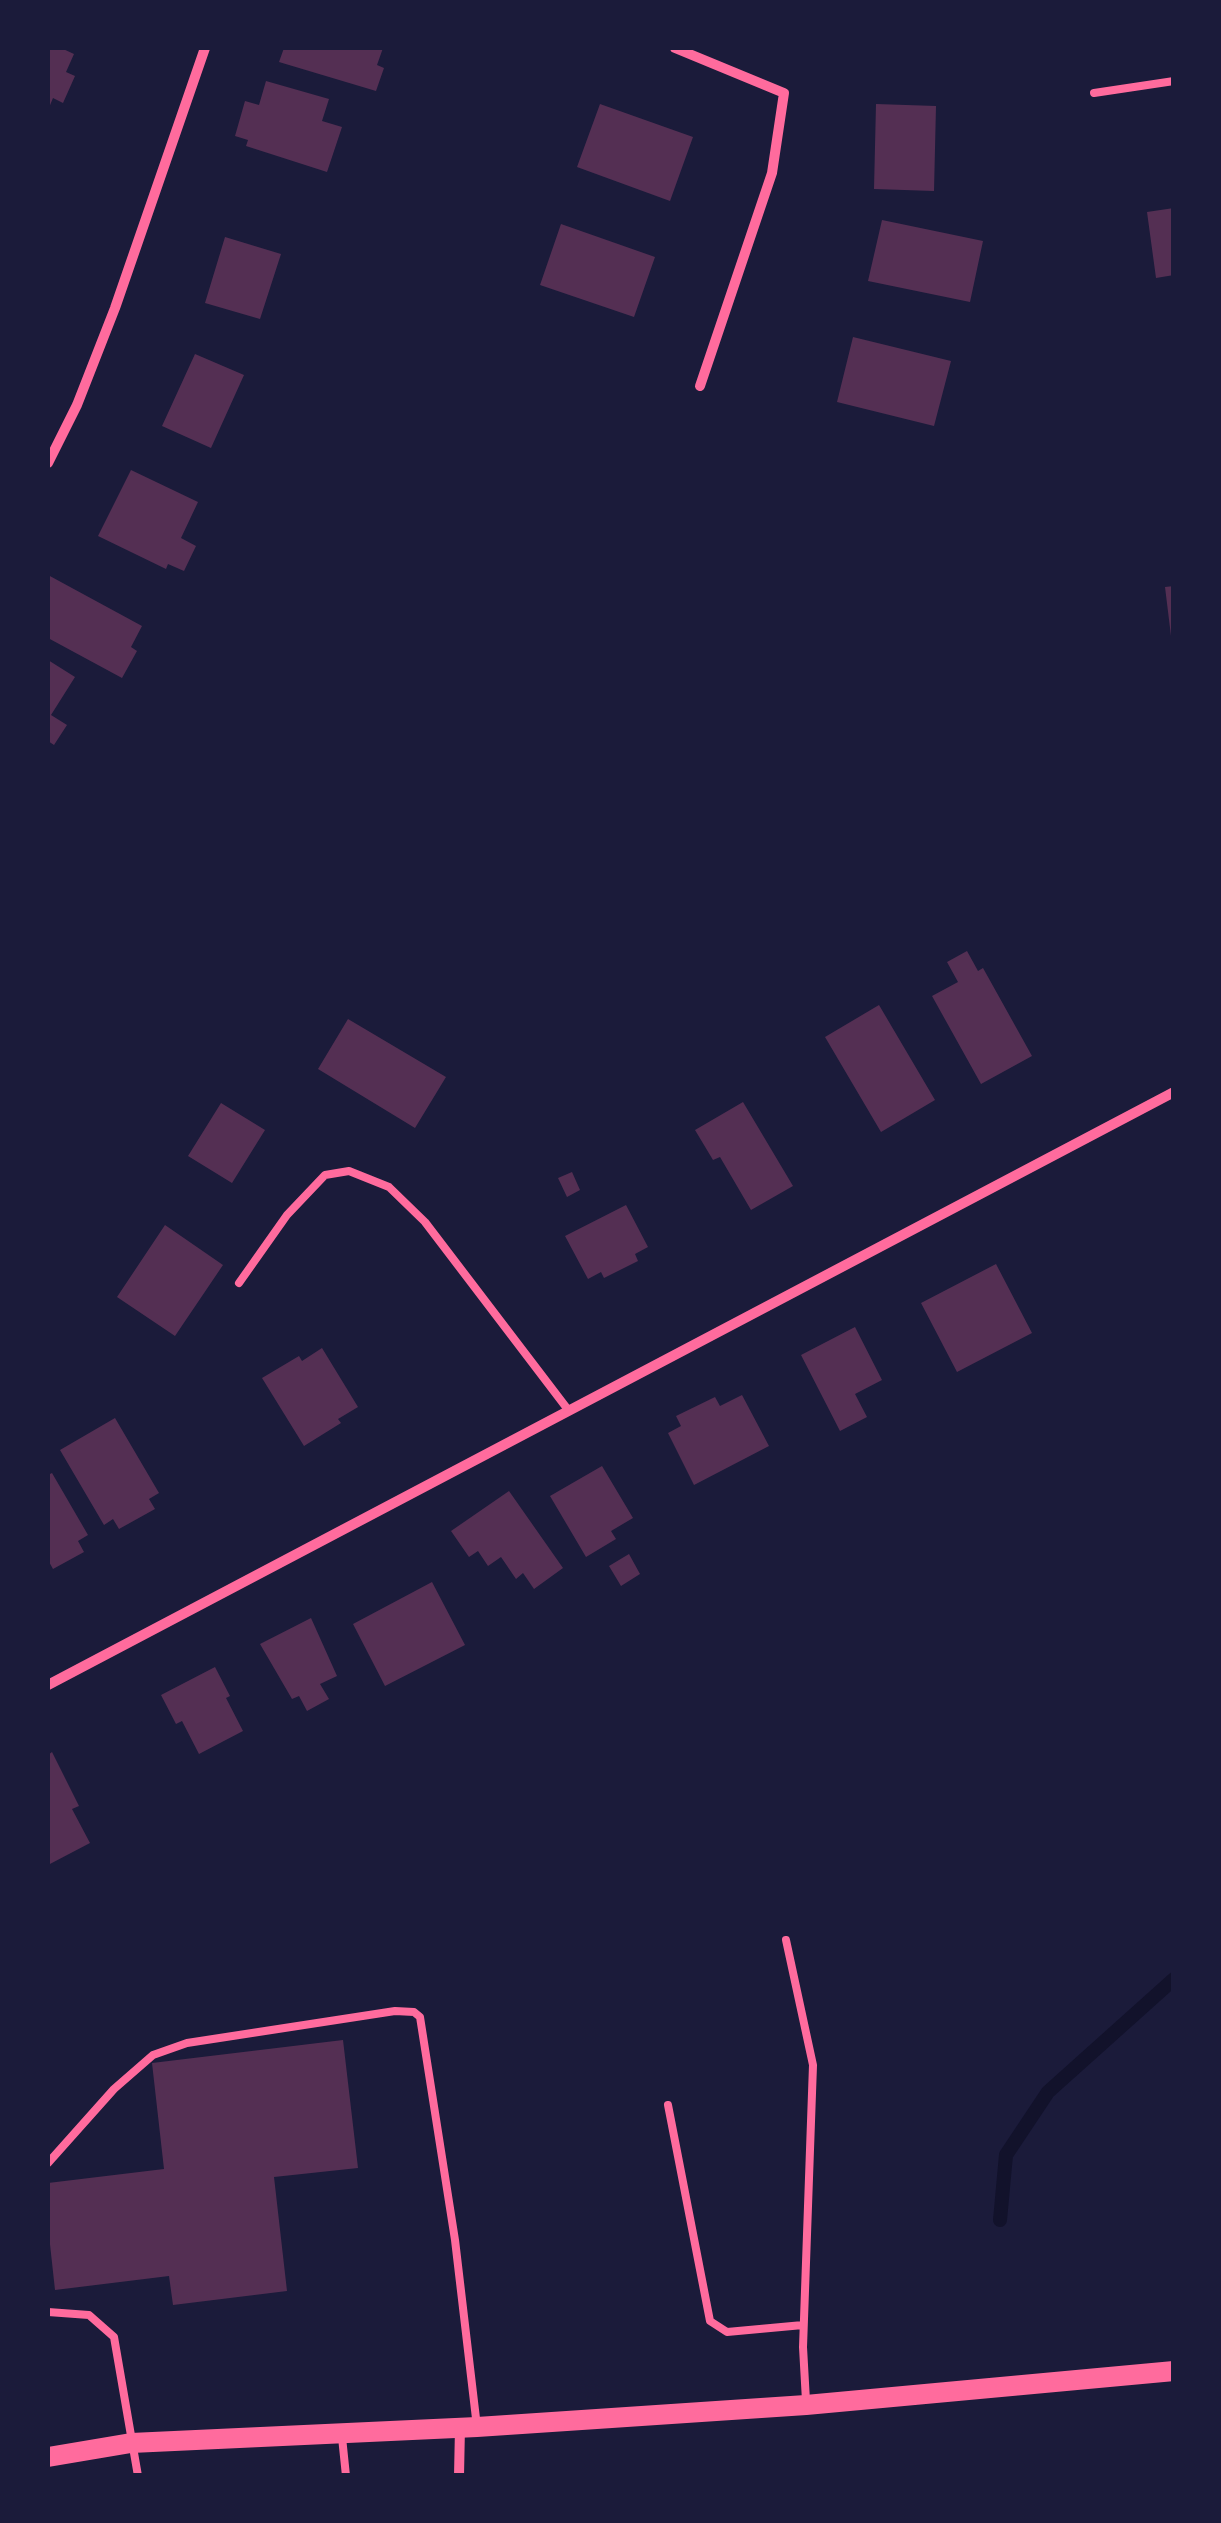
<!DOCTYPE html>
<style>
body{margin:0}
#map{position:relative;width:1221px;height:2523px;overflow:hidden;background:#1b1b3a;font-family:Jost,sans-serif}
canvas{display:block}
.frame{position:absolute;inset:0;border:50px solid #1b1b3a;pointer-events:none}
</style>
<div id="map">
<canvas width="1221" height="2523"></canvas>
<div class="frame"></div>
</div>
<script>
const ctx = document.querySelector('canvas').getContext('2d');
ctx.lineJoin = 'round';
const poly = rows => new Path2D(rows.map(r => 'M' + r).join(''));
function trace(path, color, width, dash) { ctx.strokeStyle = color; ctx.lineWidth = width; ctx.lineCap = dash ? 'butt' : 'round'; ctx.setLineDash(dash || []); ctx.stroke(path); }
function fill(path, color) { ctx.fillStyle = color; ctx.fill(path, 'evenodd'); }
trace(poly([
 [1000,2220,1006,2155,1048,2092,1174,1979]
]), '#12122b', 14);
fill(poly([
 [48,48,61,48,74,54,66,72,75,76,63,103,53,98,48,110],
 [284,48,383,48,377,65,384,68,376,91,279,62],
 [266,81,329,99,322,121,342,127,327,172,246,146,248,140,235,136,245,101,259,105],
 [600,104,693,137,670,201,577,167],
 [876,104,936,106,934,191,874,189],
 [1174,208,1174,275,1156,278,1147,212],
 [882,220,983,241,970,302,868,281],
 [561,224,655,257,634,317,540,285],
 [225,237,281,254,260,319,205,303],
 [853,337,951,361,934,426,837,402],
 [195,354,244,375,211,448,162,426],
 [131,470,198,502,181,538,196,546,184,571,168,564,166,569,98,536],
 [48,575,142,626,131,647,137,651,122,678,48,638],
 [1174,586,1174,636,1171,636,1165,587],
 [48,660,75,677,51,715,67,725,54,745,48,741],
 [967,951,978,971,983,968,1032,1056,981,1084,932,996,958,982,947,962],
 [879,1005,935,1100,881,1132,825,1037],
 [348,1019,446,1077,415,1128,318,1069],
 [743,1102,793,1186,751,1210,720,1157,713,1160,695,1130],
 [221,1103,265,1130,232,1183,188,1156],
 [572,1172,580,1190,567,1197,558,1178],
 [626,1205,648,1247,635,1254,638,1261,604,1278,601,1272,588,1279,565,1236],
 [165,1225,223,1265,175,1336,117,1297],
 [996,1264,1032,1333,957,1372,921,1303],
 [855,1327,882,1380,855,1394,867,1417,840,1431,801,1355],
 [322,1348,358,1407,338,1419,341,1423,304,1446,262,1378,299,1356,302,1361],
 [742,1395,769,1446,694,1485,668,1433,681,1426,676,1416,715,1397,720,1406],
 [115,1418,159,1493,149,1499,155,1509,119,1529,113,1519,104,1525,60,1450],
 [602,1466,633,1518,611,1531,616,1539,586,1557,550,1496],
 [52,1473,88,1535,78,1541,84,1552,53,1569,48,1560,48,1475],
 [509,1491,563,1568,534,1589,523,1573,516,1579,501,1557,488,1566,478,1551,469,1557,451,1531],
 [629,1554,640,1574,621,1586,609,1566],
 [432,1582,465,1645,385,1686,353,1624],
 [311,1618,337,1676,320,1684,329,1699,307,1711,299,1696,292,1699,260,1644],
 [215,1667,230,1696,226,1698,243,1731,199,1754,182,1721,176,1724,161,1695],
 [52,1752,79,1806,72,1809,90,1843,48,1865,48,1755],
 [343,2040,358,2168,274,2177,287,2291,173,2305,169,2276,55,2290,48,2226,48,2183,164,2169,152,2063]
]), '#542f53');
trace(poly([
 [1094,93,1174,81],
 [239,1283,287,1215,325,1175,349,1171,389,1187,425,1222,569,1411],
 [786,1940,813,2065,803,2347,806,2401],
 [668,2105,710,2321,727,2332,803,2325],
 [48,2163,114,2089,153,2055,187,2043,395,2011,414,2012,420,2017,455,2240,477,2427],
 [48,2312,89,2315,114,2337,138,2476],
 [342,2437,346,2476]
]), '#ff6b9d', 8);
trace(poly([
 [675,48,784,93,772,173,700,386],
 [48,463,77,405,115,308,205,48],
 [48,1685,1174,1092],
 [459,2476,460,2427]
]), '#ff6b9d', 10);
trace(poly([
 [48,2457,131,2443,477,2427,806,2405,1174,2371]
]), '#ff6b9d', 20);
</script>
